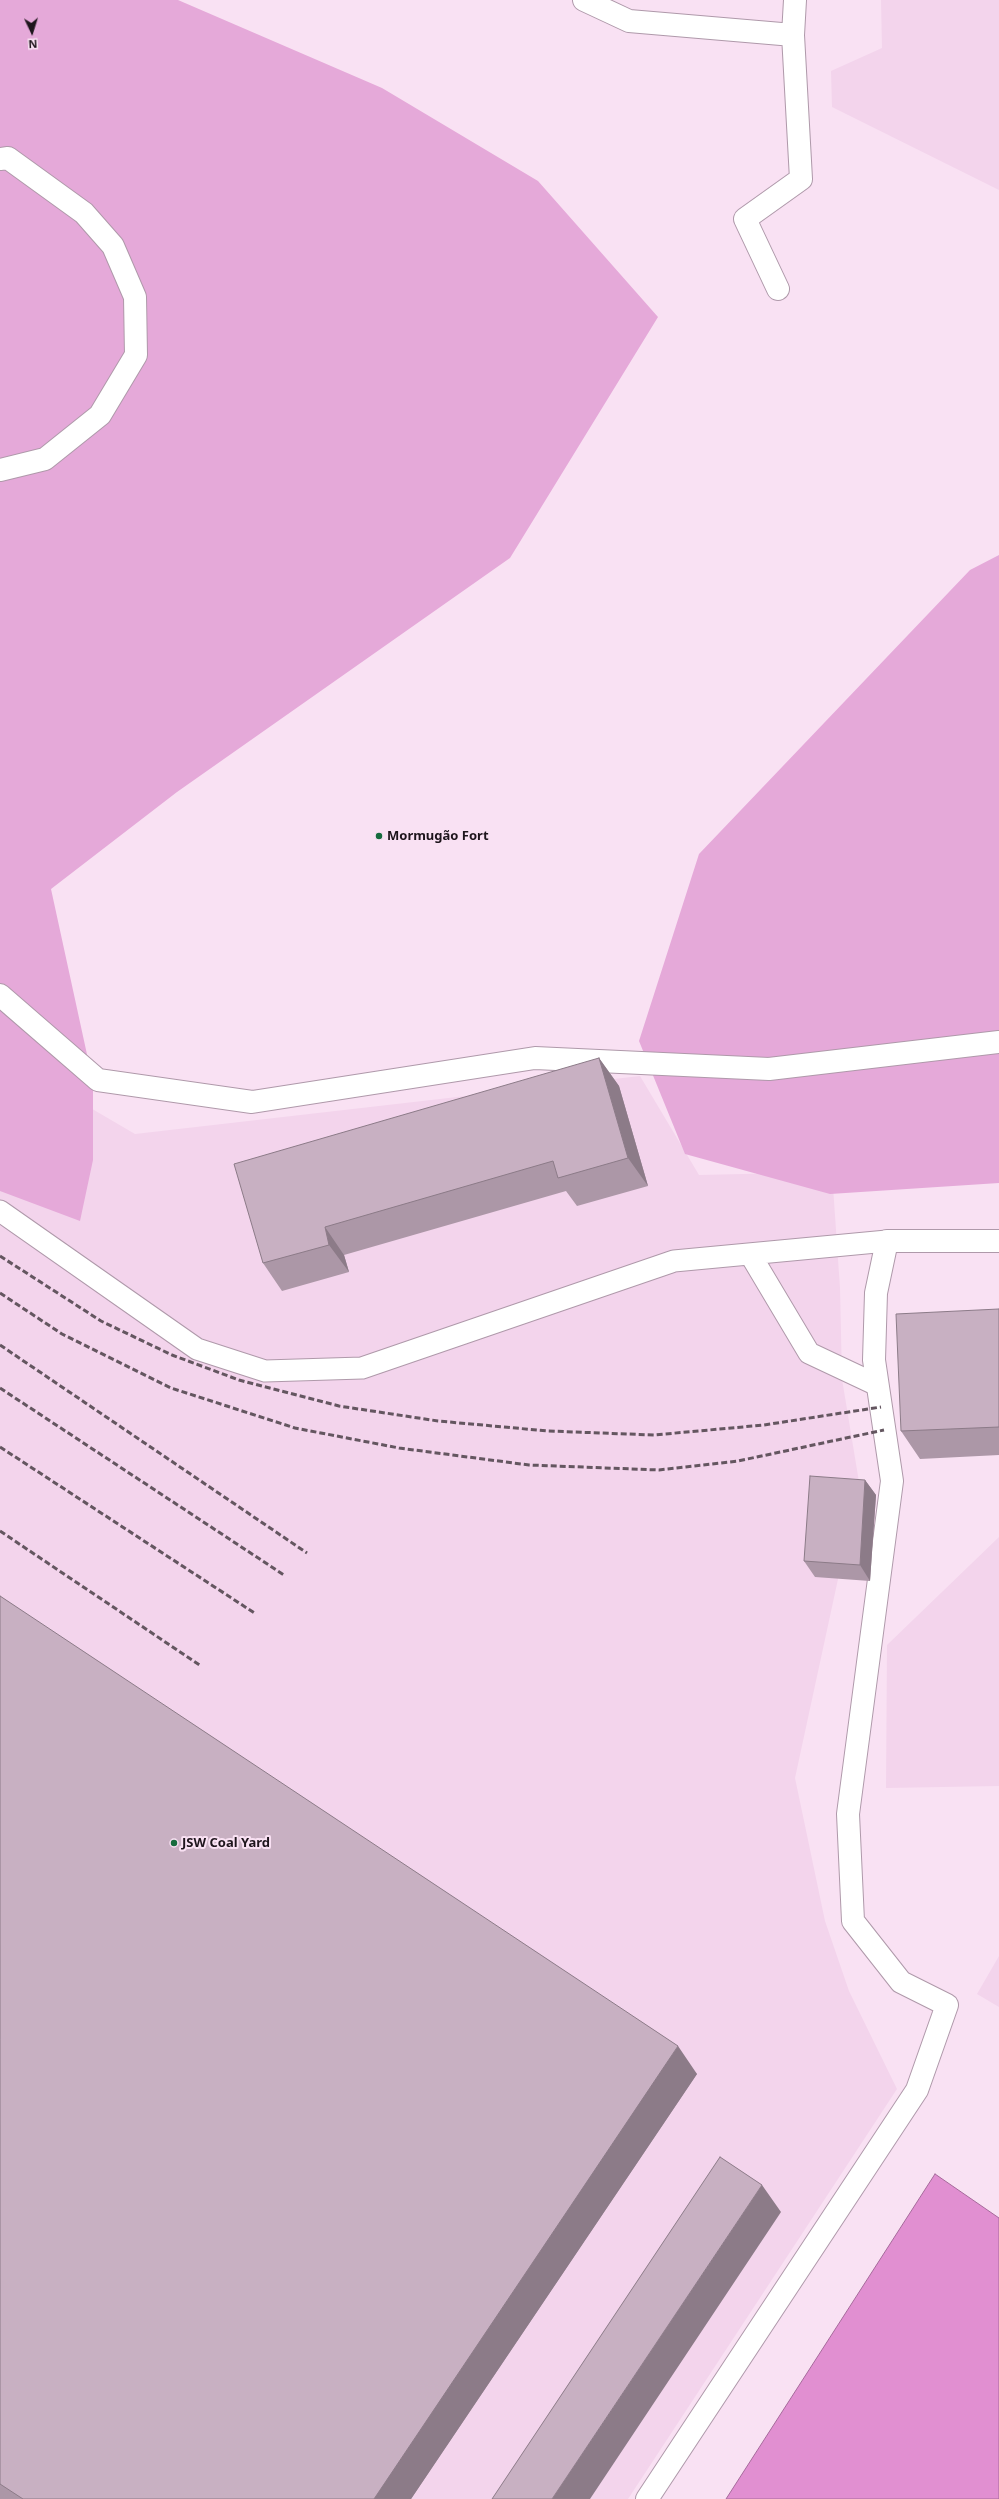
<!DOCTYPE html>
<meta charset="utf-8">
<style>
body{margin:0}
#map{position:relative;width:999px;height:2499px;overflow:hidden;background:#f9e1f3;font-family:"Noto Sans",sans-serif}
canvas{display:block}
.north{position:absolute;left:12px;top:12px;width:40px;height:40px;-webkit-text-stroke:3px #f9e1f3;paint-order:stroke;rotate:176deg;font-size:11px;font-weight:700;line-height:16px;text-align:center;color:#1e151c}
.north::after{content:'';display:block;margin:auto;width:14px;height:18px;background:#1e151c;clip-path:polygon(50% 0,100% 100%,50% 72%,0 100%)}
</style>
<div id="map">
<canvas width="999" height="2499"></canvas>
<div class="north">N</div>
</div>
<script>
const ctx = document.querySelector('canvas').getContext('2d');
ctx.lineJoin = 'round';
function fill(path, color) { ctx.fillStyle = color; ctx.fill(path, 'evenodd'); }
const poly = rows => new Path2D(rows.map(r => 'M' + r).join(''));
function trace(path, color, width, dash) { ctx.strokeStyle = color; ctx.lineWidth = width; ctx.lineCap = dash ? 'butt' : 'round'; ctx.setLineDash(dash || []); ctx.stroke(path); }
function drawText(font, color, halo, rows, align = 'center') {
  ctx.font = font + ' "Noto Sans",sans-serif'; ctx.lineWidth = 4; ctx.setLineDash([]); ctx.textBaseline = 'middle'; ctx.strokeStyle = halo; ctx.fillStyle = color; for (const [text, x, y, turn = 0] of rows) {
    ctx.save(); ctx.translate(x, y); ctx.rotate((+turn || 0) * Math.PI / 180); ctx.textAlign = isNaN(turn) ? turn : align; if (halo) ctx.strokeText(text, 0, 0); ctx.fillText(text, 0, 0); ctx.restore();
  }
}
fill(poly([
 [881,0,999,0,999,190,832,107,831,71,882,48],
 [0,1055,135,1134,640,1076,699,1175,832,1172,840,1288,842,1379,859,1482,795,1778,825,1921,849,1991,897,2089,628,2499,0,2499],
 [999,1537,999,1786,886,1788,887,1645],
 [999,1956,999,2007,977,1994]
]), '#f3d4ec');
fill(poly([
 [0,0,178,0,382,88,538,181,658,317,510,558,177,792,51,889,93,1082,93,1160,80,1221,0,1191],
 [999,555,999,1183,830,1194,685,1154,639,1041,699,854,970,570]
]), '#e5a9d9');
const water = poly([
 [935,2174,999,2218,999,2499,726,2499,935,2174]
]);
fill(water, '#e18fd1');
trace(water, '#a66a9b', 1);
const lane = poly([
 [0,1211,197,1349,265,1371,362,1368,674,1261,887,1241],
 [750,1254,809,1353,877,1385]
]);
const street = poly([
 [584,0,629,21,793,35],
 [778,289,745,219,801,179,793,35,795,0],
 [647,2499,917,2090,947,2005,901,1982,853,1921,848,1814,892,1481,874,1360,876,1293,887,1241,999,1241]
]);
const secondary = poly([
 [0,159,8,158,84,213,113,246,135,297,136,355,100,415,45,459,0,470],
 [0,995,98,1080,252,1102,535,1058,769,1069,999,1042]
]);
trace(lane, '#af99aa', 23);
trace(street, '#af99aa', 24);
trace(secondary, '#af99aa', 24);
trace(lane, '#fff', 21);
trace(street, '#fff', 22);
trace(secondary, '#fff', 22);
trace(poly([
 [0,1256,101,1321,172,1355,239,1380,339,1406,438,1421,548,1431,654,1435,764,1425,881,1407],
 [0,1293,62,1334,171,1388,295,1428,399,1448,529,1465,659,1470,738,1461,884,1430],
 [0,1345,307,1553],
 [0,1388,284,1575],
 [0,1447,256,1614],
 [0,1531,201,1666]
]), '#645660', 3, [6, 3]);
fill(poly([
 [599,1058,619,1086,648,1186,577,1206,566,1191,344,1255,349,1272,282,1291,263,1263],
 [999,1309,999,1455,920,1459,901,1431],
 [865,1480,876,1495,870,1581,815,1577,804,1561],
 [0,1596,697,2074,411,2499,0,2499]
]), '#ac97a7');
fill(poly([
 [599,1058,619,1086,648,1186,628,1158],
 [325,1227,344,1255,349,1272,329,1245],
 [865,1480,876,1495,870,1581,860,1565],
 [678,2046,697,2074,411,2499,374,2499],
 [762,2185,781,2212,590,2499,552,2499]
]), '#8c7b88');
const building = poly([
 [599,1058,628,1158,558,1178,553,1161,325,1227,329,1245,263,1263,234,1164,599,1058],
 [999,1309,999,1427,901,1431,896,1314,999,1309],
 [810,1476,865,1480,860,1565,804,1561,810,1476],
 [0,1596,678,2046,374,2499,23,2499,0,2484,0,1596],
 [720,2157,762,2185,552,2499,492,2499,720,2157]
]);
fill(building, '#c8b0c2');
trace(building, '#8c7b88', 1);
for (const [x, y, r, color] of [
 [379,836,4,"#166b3d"],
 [174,1843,4,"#166b3d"]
]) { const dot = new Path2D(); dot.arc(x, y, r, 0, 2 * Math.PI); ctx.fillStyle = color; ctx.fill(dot); trace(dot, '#f9e1f3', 1.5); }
drawText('bold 13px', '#1e151c', '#f9e1f3', [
 ["Mormugão Fort",387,836],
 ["JSW Coal Yard",182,1843]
], 'left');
</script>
